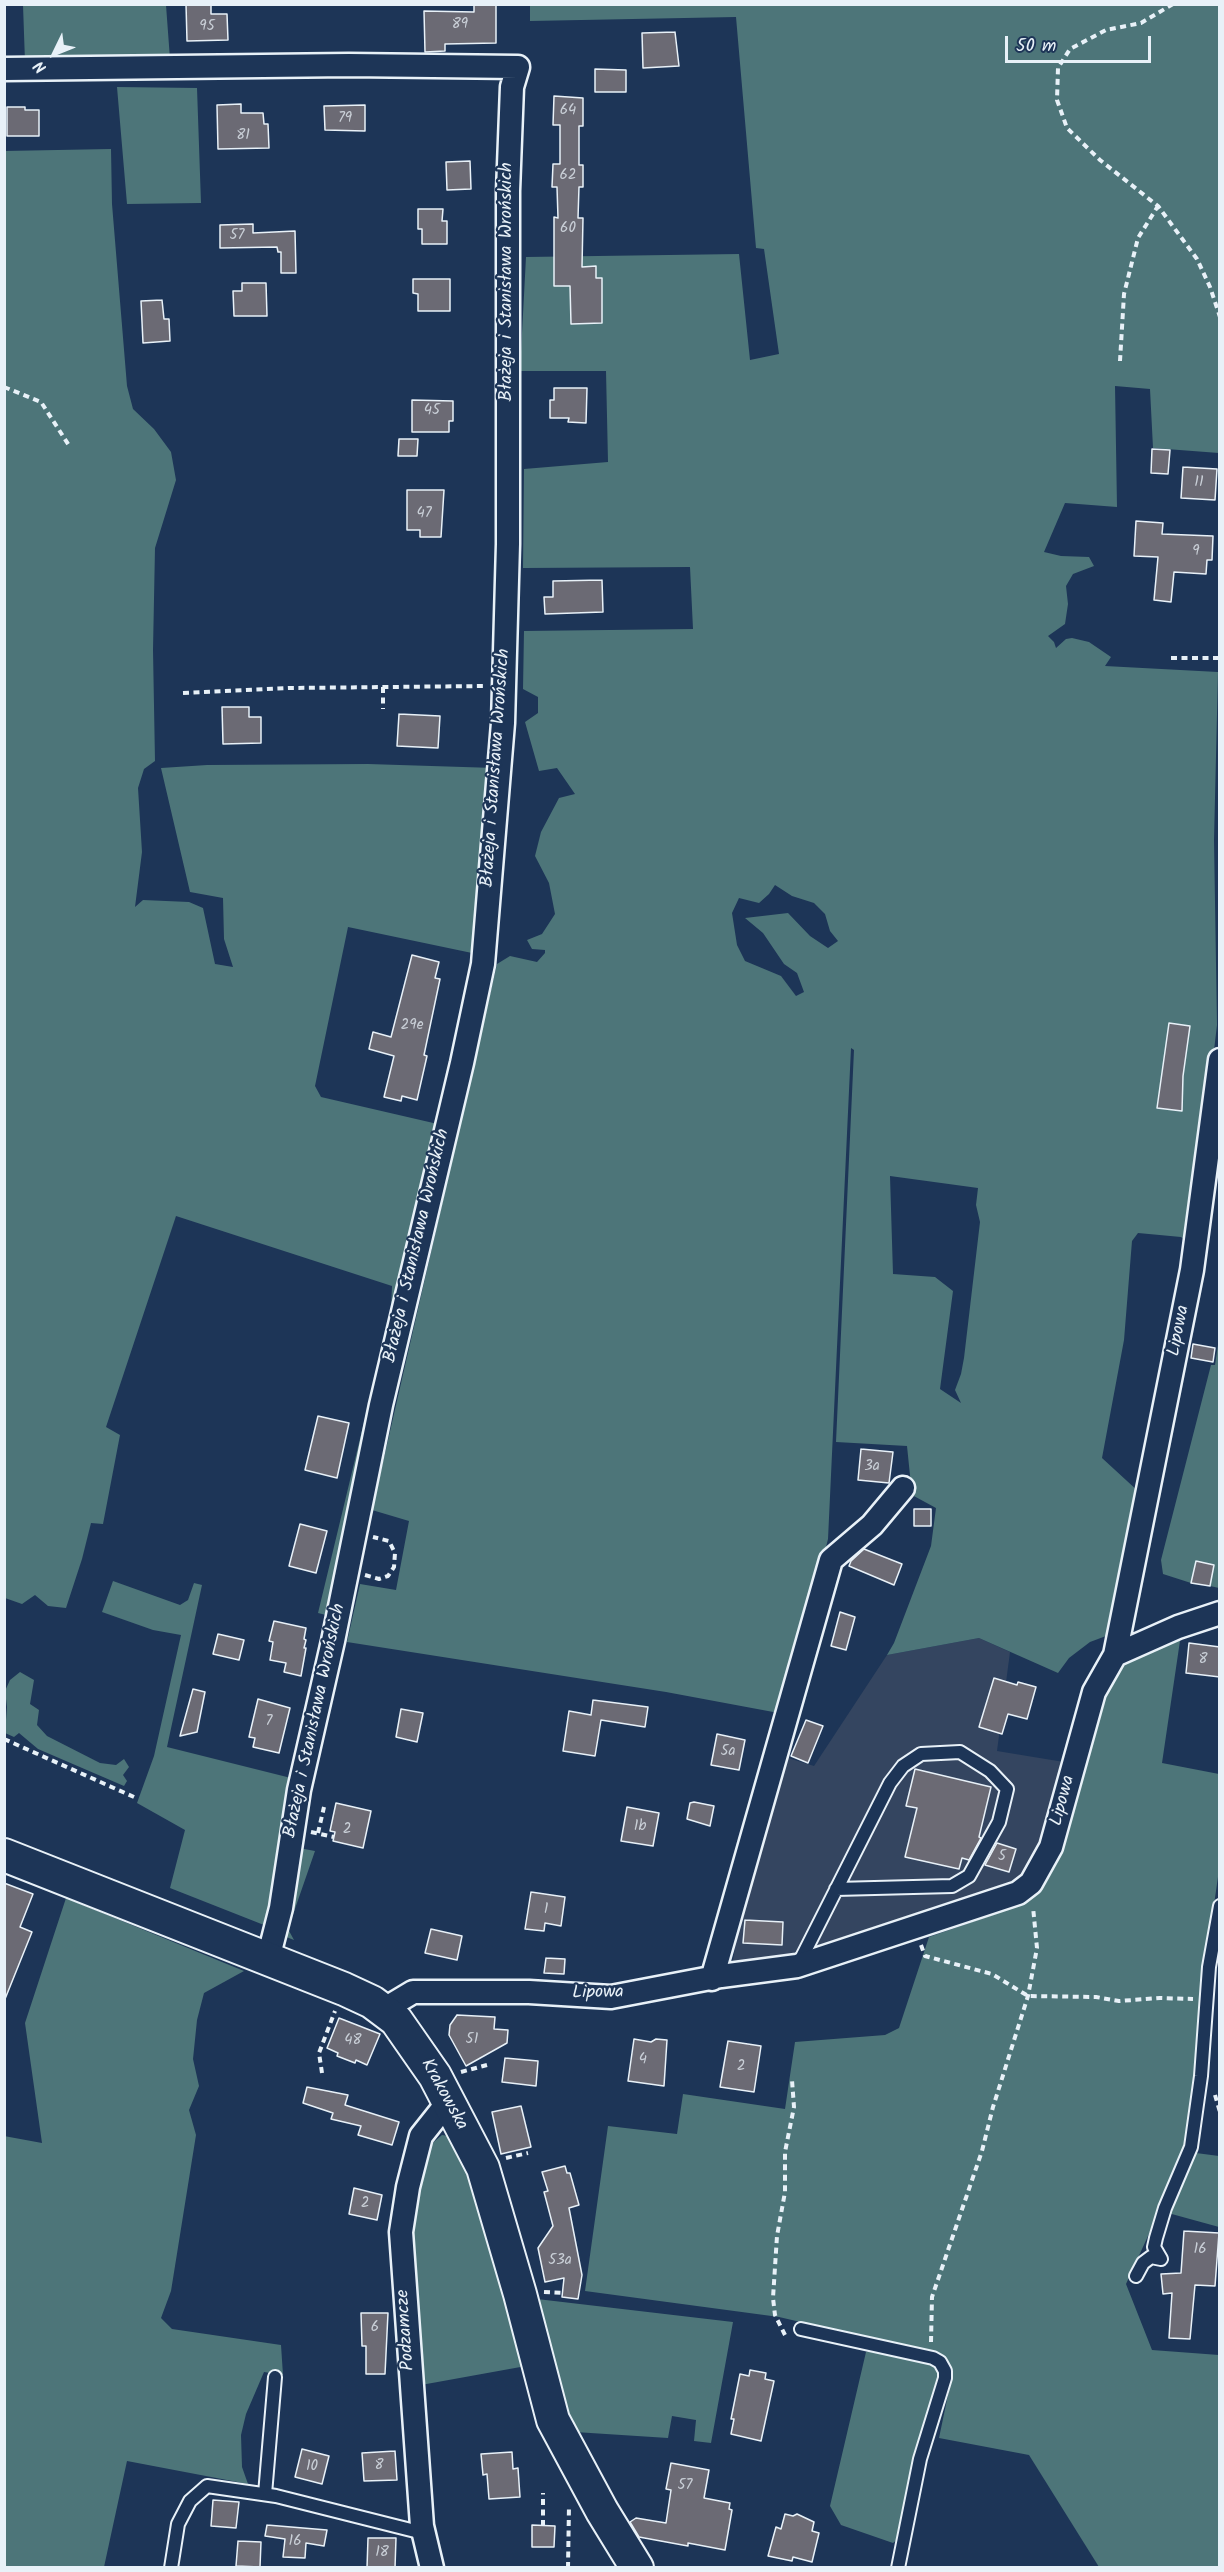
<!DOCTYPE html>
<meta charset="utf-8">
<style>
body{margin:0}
#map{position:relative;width:1224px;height:2572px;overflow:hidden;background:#1d3557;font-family:Kalam,sans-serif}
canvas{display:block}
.frame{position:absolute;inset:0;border:6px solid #e8f1f8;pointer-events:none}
.north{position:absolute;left:24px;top:24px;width:60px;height:60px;-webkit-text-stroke:4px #1d3557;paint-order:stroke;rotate:227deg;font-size:16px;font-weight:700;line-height:24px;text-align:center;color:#e8f1f8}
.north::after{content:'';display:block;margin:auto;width:21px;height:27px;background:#e8f1f8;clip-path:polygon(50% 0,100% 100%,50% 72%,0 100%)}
.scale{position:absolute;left:1005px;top:36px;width:146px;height:27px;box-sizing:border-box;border:3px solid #e8f1f8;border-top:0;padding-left:8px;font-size:18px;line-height:21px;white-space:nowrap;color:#e8f1f8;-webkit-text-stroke:4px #1d3557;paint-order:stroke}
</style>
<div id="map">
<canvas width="1224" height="2572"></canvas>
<div class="frame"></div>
<div class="north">N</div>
<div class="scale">50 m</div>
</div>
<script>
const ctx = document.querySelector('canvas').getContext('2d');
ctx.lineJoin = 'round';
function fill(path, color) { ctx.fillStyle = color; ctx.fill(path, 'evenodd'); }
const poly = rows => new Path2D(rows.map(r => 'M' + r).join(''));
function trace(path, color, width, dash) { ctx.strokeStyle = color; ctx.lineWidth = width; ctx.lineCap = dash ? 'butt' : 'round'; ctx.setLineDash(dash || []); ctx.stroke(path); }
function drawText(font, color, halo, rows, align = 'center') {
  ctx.font = font + ' Kalam,sans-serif'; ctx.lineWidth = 4.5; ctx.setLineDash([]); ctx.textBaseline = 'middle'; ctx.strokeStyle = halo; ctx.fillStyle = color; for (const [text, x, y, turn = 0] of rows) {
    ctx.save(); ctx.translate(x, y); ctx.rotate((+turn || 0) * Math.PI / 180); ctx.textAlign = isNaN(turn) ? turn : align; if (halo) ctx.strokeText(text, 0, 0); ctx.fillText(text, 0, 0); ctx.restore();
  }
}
fill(poly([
 [979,1638,1010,1652,997,1751,1070,1763,1049,1847,1021,1889,813,1956,732,1966,751,1852,785,1757,814,1766,887,1655]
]), '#344560');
fill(poly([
 [23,5,166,5,170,59,25,62],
 [530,5,1219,5,1219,453,1153,448,1150,389,1115,386,1117,507,1065,503,1044,552,1061,556,1089,557,1094,566,1073,574,1066,586,1068,604,1065,624,1048,636,1054,642,1056,648,1066,639,1072,638,1089,642,1111,657,1105,666,1218,672,1214,840,1217,1025,1191,1245,1181,1237,1138,1233,1132,1241,1124,1340,1102,1458,1139,1492,1142,1491,1106,1636,1090,1642,1069,1658,1058,1673,979,1638,887,1655,894,1643,931,1546,936,1508,912,1495,907,1446,836,1442,854,1050,851,1048,828,1539,784,1714,666,1692,347,1642,360,1584,396,1590,409,1521,372,1510,497,964,510,956,537,962,545,953,545,950,532,949,527,940,542,934,555,914,549,883,535,856,541,832,559,798,575,794,557,768,539,771,525,722,538,713,538,697,523,689,524,631,693,629,690,567,523,568,524,469,608,462,606,371,520,371,526,257,739,254,750,360,779,354,764,249,756,248,736,17,530,21],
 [775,885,792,896,814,903,825,914,830,931,838,941,828,948,810,936,788,913,745,918,763,933,784,964,797,973,804,992,796,996,781,976,745,961,737,945,732,913,739,898,759,903,769,894],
 [890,1176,978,1188,976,1205,980,1222,964,1358,961,1374,955,1390,961,1403,940,1389,953,1291,935,1277,893,1274],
 [117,87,197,88,201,203,127,204],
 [111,149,112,204,127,386,133,409,154,429,171,452,176,480,155,548,153,650,155,761,144,769,138,788,142,852,135,907,143,900,189,902,203,908,215,964,233,967,224,939,223,898,190,892,161,768,207,765,368,764,495,768,478,952,472,953,348,927,315,1086,321,1097,442,1125,334,1617,318,1613,391,1310,392,1286,176,1216,106,1427,120,1435,103,1524,91,1523,82,1559,66,1608,48,1606,35,1595,22,1604,5,1598,4,151],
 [1219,1338,1219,1588,1210,1586,1214,1565,1196,1562,1191,1583,1163,1574,1161,1560,1211,1365,1215,1365],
 [113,1581,180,1605,188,1600,194,1583,202,1585,167,1747,299,1780,269,1927,170,1888,185,1830,137,1803,154,1756,181,1635,153,1630,102,1612],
 [1181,1634,1162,1763,1219,1774,1219,1870,1201,1995,1201,2027,1186,2153,1126,2284,1152,2350,1219,2355,1219,2567,1099,2567,1029,2455,939,2438,953,2371,942,2355,779,2317,585,2291,608,2126,677,2134,683,2094,785,2109,795,2042,885,2035,899,2028,929,1937,1018,1906,1041,1889,1059,1855,1102,1692,1118,1667,1156,1643],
 [20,1672,34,1680,30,1704,39,1710,37,1725,47,1736,100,1763,116,1765,124,1759,129,1767,123,1775,127,1781,124,1786,38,1749,19,1733,14,1737,5,1733,7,1707,5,1691,10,1680],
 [299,1848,315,1851,288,1929,294,1940,281,1935],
 [66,1898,244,1971,204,1993,197,2020,193,2059,199,2086,189,2110,196,2135,171,2291,161,2318,172,2329,281,2345,283,2375,264,2372,246,2414,241,2435,242,2467,248,2484,127,2461,104,2567,5,2567,4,2136,42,2143,25,2023],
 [442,2135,448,2136,456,2147,469,2174,526,2366,421,2385,410,2217,429,2146],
 [1196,2153,1219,2156,1219,2227,1168,2213],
 [537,2299,733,2322,711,2443,694,2441,696,2420,672,2416,668,2438,575,2432,566,2410],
 [875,2349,931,2361,938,2367,940,2375,898,2539,893,2543,841,2525,830,2506,866,2352]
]), '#4d7579');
const building = poly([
 [186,4,211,4,211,14,227,14,228,40,187,41,186,4],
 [474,4,496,4,496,43,445,44,445,51,425,52,424,11,474,12,474,4],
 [675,32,679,66,643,68,642,33,675,32],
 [595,69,626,70,626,92,595,92,595,69],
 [554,96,583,98,583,126,579,126,579,165,583,165,583,187,579,187,578,218,583,218,582,267,596,266,596,278,602,278,602,323,571,324,570,286,554,286,554,217,558,218,557,187,552,187,553,164,560,164,560,125,553,125,554,96],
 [241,104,241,113,263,113,264,124,268,124,269,148,218,149,217,105,241,104],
 [365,105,365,131,325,130,324,106,365,105],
 [7,107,25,107,25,110,39,110,39,136,7,136,7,107],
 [470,161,471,189,447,190,446,162,470,161],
 [418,209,443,209,442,221,447,221,447,244,422,244,422,229,418,229,418,209],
 [253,224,253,233,295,231,296,273,281,273,281,252,278,252,277,247,220,248,220,225,253,224],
 [413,279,450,279,450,311,418,311,418,294,413,293,413,279],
 [242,283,266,283,267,316,234,316,233,291,242,291,242,283],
 [162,300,164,319,169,319,170,341,143,343,141,301,162,300],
 [554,388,587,388,586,423,568,422,569,418,550,418,550,400,554,400,554,388],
 [412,400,453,401,453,421,449,421,449,432,412,432,412,400],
 [399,439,418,439,417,456,398,456,399,439],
 [1152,449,1170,450,1168,474,1151,473,1152,449],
 [1183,467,1217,469,1215,500,1181,498,1183,467],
 [407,490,444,490,441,537,420,537,420,530,407,530,407,490],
 [1136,521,1163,523,1162,534,1213,536,1212,560,1207,560,1206,574,1174,572,1171,602,1154,600,1158,557,1134,556,1136,521],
 [602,580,603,612,545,614,544,597,553,597,553,581,602,580],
 [222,707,249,707,249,717,261,717,261,743,223,744,222,707],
 [399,714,440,716,438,748,397,746,399,714],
 [412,955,439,962,435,978,440,979,424,1055,427,1056,417,1100,402,1096,401,1101,384,1097,394,1056,369,1049,373,1032,391,1037,412,955],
 [1169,1023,1190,1026,1183,1076,1182,1111,1157,1108,1169,1023],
 [1193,1344,1215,1348,1213,1362,1191,1358,1193,1344],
 [318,1416,349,1423,337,1478,305,1470,318,1416],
 [861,1449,893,1452,889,1483,858,1480,861,1449],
 [914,1509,931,1509,931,1526,914,1526,914,1509],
 [300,1524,327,1531,316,1573,289,1566,300,1524],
 [864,1549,902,1564,894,1585,849,1566,851,1561,864,1549],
 [1196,1561,1214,1565,1210,1586,1191,1583,1196,1561],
 [840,1612,855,1617,846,1650,831,1646,840,1612],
 [274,1621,306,1628,304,1639,306,1640,304,1648,306,1648,301,1676,284,1672,286,1663,270,1660,273,1642,269,1641,274,1621],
 [218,1634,244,1640,239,1660,213,1654,218,1634],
 [1189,1643,1220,1647,1220,1677,1186,1673,1189,1643],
 [994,1678,1017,1685,1018,1682,1036,1687,1027,1719,1008,1714,1002,1734,979,1727,994,1678],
 [193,1689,205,1692,197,1732,180,1736,193,1689],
 [258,1699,290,1708,279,1753,253,1747,255,1738,249,1737,258,1699],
 [593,1700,648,1707,645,1727,601,1720,595,1756,563,1751,569,1711,591,1715,593,1700],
 [401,1709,423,1713,417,1742,396,1737,401,1709],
 [806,1720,823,1726,808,1763,791,1756,806,1720],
 [717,1734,745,1740,739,1770,711,1765,717,1734],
 [915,1769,991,1787,979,1837,981,1838,969,1860,962,1858,959,1869,905,1857,917,1808,906,1806,915,1769],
 [694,1802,714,1806,710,1826,687,1819,690,1803,694,1802],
 [336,1803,371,1811,363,1848,333,1841,335,1832,330,1831,336,1803],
 [627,1807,659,1813,653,1846,621,1841,627,1807],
 [997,1843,1016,1849,1009,1872,985,1865,997,1843],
 [4,1883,33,1894,20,1927,32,1932,5,1999,4,1883],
 [531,1892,565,1897,561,1926,545,1923,544,1931,525,1929,531,1892],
 [745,1920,783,1922,782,1945,743,1943,745,1920],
 [431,1929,462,1936,457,1960,425,1953,431,1929],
 [546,1958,565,1959,564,1974,544,1973,546,1958],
 [457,2015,495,2017,494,2029,508,2030,507,2043,466,2066,449,2035,450,2025,457,2015],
 [339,2018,380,2034,367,2065,356,2060,355,2063,337,2056,338,2053,327,2048,339,2018],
 [634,2039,651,2042,656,2039,667,2040,664,2086,628,2081,634,2039],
 [728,2041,761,2046,754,2092,720,2087,728,2041],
 [505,2058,538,2061,536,2086,502,2082,505,2058],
 [307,2087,348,2095,345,2105,399,2122,392,2145,358,2135,361,2126,331,2119,333,2113,303,2103,307,2087],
 [521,2106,531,2147,501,2154,492,2112,521,2106],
 [565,2166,567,2173,570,2173,579,2205,569,2208,582,2275,578,2299,562,2297,564,2278,545,2282,538,2248,553,2226,544,2192,548,2191,542,2172,565,2166],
 [354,2188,382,2195,377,2220,349,2214,354,2188],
 [1184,2231,1219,2233,1215,2286,1195,2285,1190,2339,1169,2338,1172,2293,1163,2294,1161,2274,1181,2273,1184,2231],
 [361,2313,388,2313,385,2374,366,2374,366,2346,362,2346,361,2313],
 [750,2370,766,2373,765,2379,774,2381,761,2441,731,2434,734,2419,731,2419,740,2374,749,2376,750,2370],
 [302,2449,329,2456,322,2484,295,2477,302,2449],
 [395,2451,397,2480,364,2481,362,2453,395,2451],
 [512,2452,513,2469,518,2468,520,2497,489,2499,487,2474,483,2475,481,2454,512,2452],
 [671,2463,709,2470,704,2498,730,2503,729,2509,732,2510,725,2550,688,2543,688,2546,639,2537,630,2522,636,2518,666,2523,671,2490,666,2489,671,2463],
 [213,2500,239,2502,236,2528,211,2526,213,2500],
 [785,2514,793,2516,797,2514,814,2522,812,2531,819,2533,812,2562,793,2557,792,2561,768,2556,776,2527,781,2529,785,2514],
 [267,2525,327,2530,324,2546,306,2543,305,2558,283,2557,285,2539,265,2536,267,2525],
 [532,2525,555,2526,554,2547,532,2547,532,2525],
 [368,2538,396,2538,395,2568,367,2568,368,2538],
 [238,2541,261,2542,260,2567,236,2566,238,2541]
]);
fill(building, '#6b6a74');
trace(building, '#e8f1f8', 1.5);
const lane = poly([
 [798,1965,890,1783,903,1766,921,1754,960,1752,990,1771,1007,1789,999,1822,969,1876,952,1886,836,1889],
 [1136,2276,1143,2263,1151,2257,1161,2259,1154,2247,1156,2238,1165,2208,1191,2147,1201,2076,1209,1967,1220,1906],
 [801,2329,933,2358,940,2362,945,2371,945,2378,920,2459,898,2568],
 [265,2494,275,2377],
 [171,2568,178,2524,190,2501,207,2486,276,2496,423,2533]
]);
const street = poly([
 [4,69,349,65,518,67,512,87,508,191,508,544,503,723,483,964,462,1063,381,1405,333,1641,299,1790,281,1908,268,1959],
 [1115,1655,1178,1627,1220,1613],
 [712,1979,831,1560,872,1525,903,1488],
 [383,2010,413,1992,529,1992,611,1997,721,1976,797,1966,1018,1893,1031,1883,1051,1847,1094,1692,1115,1655,1192,1270,1220,1060],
 [432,2568,422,2526,401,2232,408,2187,421,2136,448,2102]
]);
const secondary = poly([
 [4,1855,344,1989,372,2002,396,2020,435,2076,483,2168,520,2294,553,2420,602,2511,637,2568]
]);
trace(lane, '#e8f1f8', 16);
trace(street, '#e8f1f8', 27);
trace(secondary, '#e8f1f8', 36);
trace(poly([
 [1173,4,1141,23,1106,30,1070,49,1058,68,1057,100,1067,128,1100,160,1158,206,1197,259,1210,287,1220,317],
 [1120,361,1124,294,1138,238,1158,206],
 [4,387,41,402,70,447],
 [1171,658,1220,658],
 [383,687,383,709],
 [183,693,290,688,485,686],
 [365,1575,379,1579,388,1576,394,1567,395,1553,389,1541,373,1537],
 [4,1739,134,1797],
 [311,1832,334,1837],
 [318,1833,324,1807],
 [921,1945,925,1956,992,1974,1028,1996,1096,1997,1119,2001,1160,1998,1193,1999],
 [461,2072,487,2065],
 [322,2073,319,2053,335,2011],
 [1215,2095,1220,2112],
 [1220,2132,1220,2137],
 [506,2158,528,2153],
 [544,2292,563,2293],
 [785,2335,775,2315,773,2298,777,2236,785,2192,785,2152,794,2107,792,2080],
 [931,2342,932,2297,982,2151,993,2107,1028,1996,1037,1948,1033,1907],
 [543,2526,543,2493],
 [568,2568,569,2505]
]), '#e8f1f8', 4, [6, 4.5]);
trace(lane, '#1d3557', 12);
trace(street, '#1d3557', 22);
trace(secondary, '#1d3557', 32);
drawText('15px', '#c9cfd7', null, [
 ["89",460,25],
 ["95",207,27],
 ["64",568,111],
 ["79",345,119],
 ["81",243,136],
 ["62",568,176],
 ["60",568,229],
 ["57",237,236],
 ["45",432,411],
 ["11",1199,483],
 ["47",424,514],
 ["9",1196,552],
 ["29e",412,1026],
 ["3a",872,1467],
 ["8",1203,1660],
 ["7",269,1722],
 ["5a",728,1752],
 ["1b",640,1827],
 ["2",347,1830],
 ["5",1002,1857],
 ["1",546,1910],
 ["51",472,2040],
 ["48",353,2041],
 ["4",643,2060],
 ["2",741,2067],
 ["2",365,2204],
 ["16",1200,2250],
 ["53a",560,2261],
 ["6",375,2328],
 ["8",379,2466],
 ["10",312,2467],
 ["57",685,2486],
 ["16",295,2542],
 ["18",382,2553]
]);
drawText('18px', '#e8f1f8', '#1d3557', [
 ["Błażeja i Stanisława Wrońskich",508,282,-90],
 ["Błażeja i Stanisława Wrońskich",497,768,-86],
 ["Błażeja i Stanisława Wrońskich",418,1246,-77],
 ["Lipowa",1180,1331,-79],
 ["Błażeja i Stanisława Wrońskich",316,1721,-78],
 ["Lipowa",1064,1801,-75],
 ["Lipowa",598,1994,-1],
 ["Krakowska",443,2095,61],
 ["Podzamcze",407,2330,-94]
]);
</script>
